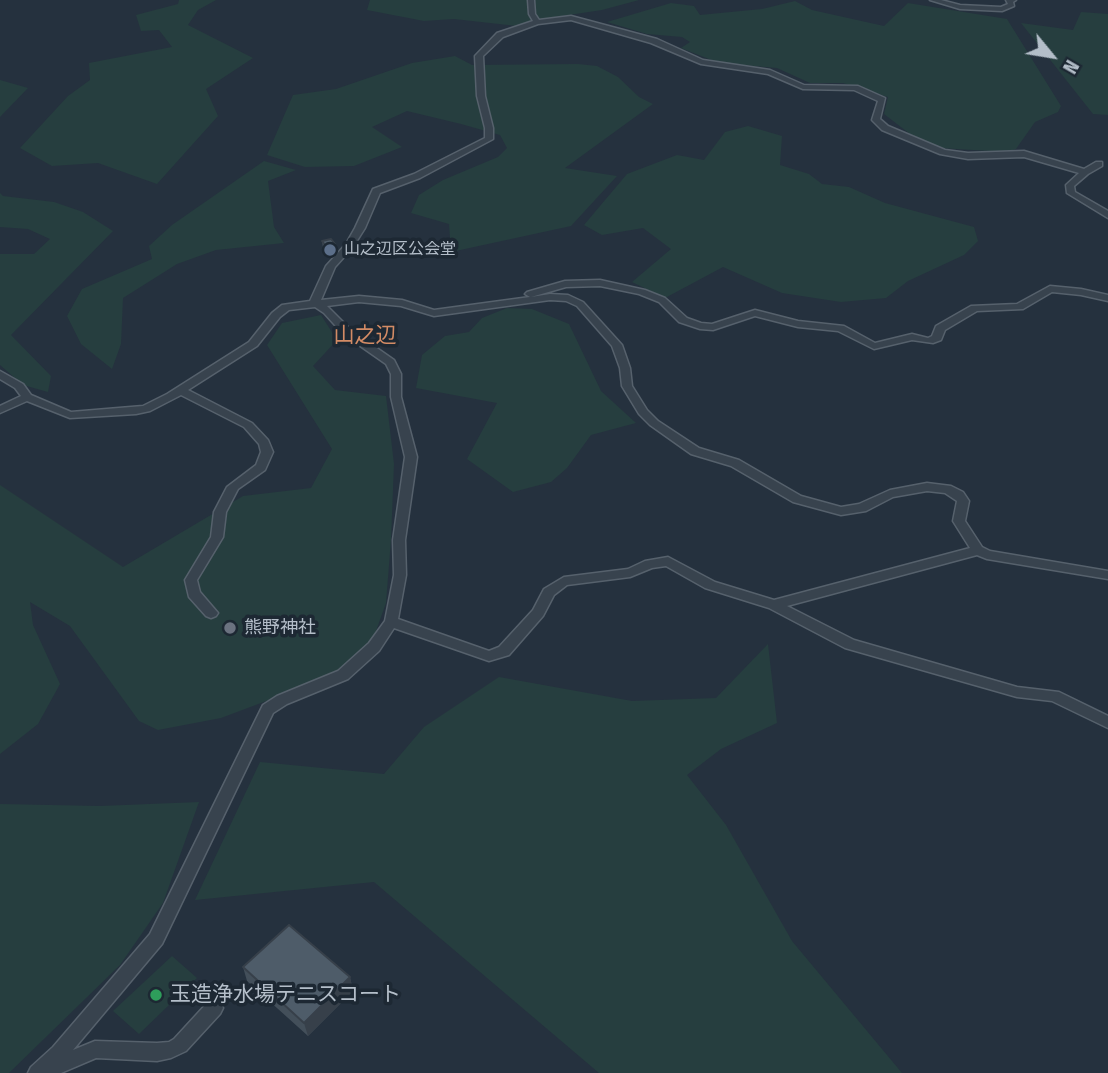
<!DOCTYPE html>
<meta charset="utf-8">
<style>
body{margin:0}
#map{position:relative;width:1108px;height:1073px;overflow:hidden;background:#25313e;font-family:"Fira Sans Condensed",sans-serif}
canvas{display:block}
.north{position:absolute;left:1017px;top:21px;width:70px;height:70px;-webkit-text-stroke:5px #1d2833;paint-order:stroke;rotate:120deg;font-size:19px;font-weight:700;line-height:28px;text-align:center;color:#b4bec9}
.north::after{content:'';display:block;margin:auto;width:24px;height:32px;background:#b4bec9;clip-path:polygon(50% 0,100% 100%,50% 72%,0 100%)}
</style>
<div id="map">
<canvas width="1108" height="1073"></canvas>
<div class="north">N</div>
</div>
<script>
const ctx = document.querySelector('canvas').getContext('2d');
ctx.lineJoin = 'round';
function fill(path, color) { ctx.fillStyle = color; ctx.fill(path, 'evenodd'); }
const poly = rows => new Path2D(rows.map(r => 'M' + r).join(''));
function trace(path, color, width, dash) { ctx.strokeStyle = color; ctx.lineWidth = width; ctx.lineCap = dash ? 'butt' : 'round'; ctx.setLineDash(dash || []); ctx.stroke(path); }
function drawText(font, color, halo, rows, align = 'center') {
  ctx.font = font + ' "Fira Sans Condensed","Noto Sans JP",sans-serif'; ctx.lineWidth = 7; ctx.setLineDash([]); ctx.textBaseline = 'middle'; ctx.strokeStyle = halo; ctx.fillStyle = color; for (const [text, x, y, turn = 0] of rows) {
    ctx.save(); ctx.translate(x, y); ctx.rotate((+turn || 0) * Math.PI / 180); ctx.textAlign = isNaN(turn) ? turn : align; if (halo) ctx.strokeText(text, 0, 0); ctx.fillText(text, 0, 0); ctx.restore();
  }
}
fill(poly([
 [179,0,216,0,198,10,188,25,253,58,206,89,218,116,157,184,98,163,52,166,20,148,68,96,90,80,89,63,172,47,159,30,141,31,136,15,178,4],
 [370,0,639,0,602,10,542,19,517,26,454,19,424,21,367,10],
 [795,1,812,10,884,26,908,3,1007,19,1061,106,1058,112,1035,122,1016,149,1006,152,940,148,910,134,884,114,888,97,843,83,810,83,777,68,719,63,681,48,690,42,682,37,647,34,607,22,671,3,694,6,700,15,762,9],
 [1081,12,1108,14,1108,115,1093,114,1021,23,1073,30],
 [455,56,472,65,578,64,597,66,618,77,639,97,653,104,565,168,617,176,571,226,451,252,449,224,411,213,419,195,443,180,498,157,507,148,500,135,461,124,407,111,372,127,402,147,354,166,305,167,267,155,293,95,336,89,412,63],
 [0,80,28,88,0,117],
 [748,126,782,136,780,165,809,174,822,184,849,187,885,203,974,227,978,241,964,255,908,281,886,298,841,302,782,293,723,267,665,298,632,282,671,249,643,228,602,235,584,225,627,174,677,155,704,160,725,132],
 [264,161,296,170,268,181,274,227,284,243,216,250,177,264,123,298,121,344,112,369,81,344,67,316,82,289,152,259,149,246,172,225],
 [0,193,3,196,54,202,83,212,113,231,11,335,51,376,48,392,23,385,0,365,0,254,34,254,50,239,28,229,0,227],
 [507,308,532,309,569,324,601,391,636,423,591,435,567,468,551,482,513,492,467,459,497,403,416,388,422,355,445,336,469,332,482,318],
 [321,315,337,340,313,366,335,390,386,396,394,464,391,540,386,603,371,645,341,673,221,718,158,730,139,721,70,626,30,602,33,625,60,684,38,724,0,754,0,485,123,567,243,496,311,488,332,449,267,345,282,323],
 [768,644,777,723,721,749,687,775,726,825,792,941,902,1073,599,1073,374,882,195,900,260,762,384,774,424,727,499,677,632,701,716,698],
 [199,802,163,903,120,965,9,1073,0,1073,0,804,100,806],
 [172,956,197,978,139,1034,113,1011]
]), '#263e3f');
const minor = poly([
 [528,0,534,0,535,14,539,20,571,16,657,39,703,60,770,70,804,85,858,86,885,98,880,119,888,126,945,150,968,153,1024,151,1084,169,1096,162,1102,162,1102,166,1088,174,1074,186,1075,192,1108,211,1108,218,1067,193,1066,185,1079,173,1024,157,968,159,940,154,882,130,872,120,878,101,854,90,803,89,768,74,701,64,651,43,571,20,538,24,503,37,483,56,485,96,493,128,493,139,420,178,380,193,365,228,353,247,335,267,321,300,359,296,402,300,434,310,530,297,525,294,527,292,565,281,600,280,645,290,665,298,687,318,701,323,712,324,755,310,798,321,844,326,875,343,912,334,928,338,932,336,936,326,971,306,1017,304,1050,286,1081,289,1108,295,1108,301,1081,295,1052,292,1023,309,977,311,945,330,941,340,933,343,912,340,874,349,838,331,798,327,755,316,713,330,700,329,679,322,659,302,639,294,600,286,566,287,531,297,550,294,568,295,583,302,622,345,630,368,632,386,647,410,658,421,699,448,739,460,801,496,841,507,859,504,890,490,927,483,951,486,963,492,969,501,965,521,982,547,990,551,1108,571,1108,579,987,559,977,555,787,606,854,640,1017,687,1059,692,1108,716,1108,728,1052,701,1017,697,845,648,769,608,705,588,666,566,652,568,630,577,567,585,554,595,543,616,509,655,489,661,394,628,379,651,348,679,287,704,273,713,162,944,73,1050,95,1041,157,1043,169,1042,174,1039,208,1002,214,1000,220,1002,223,1008,220,1014,186,1051,171,1058,157,1061,96,1058,61,1073,28,1073,31,1067,53,1047,150,934,263,705,277,696,338,671,369,643,385,621,394,575,393,540,405,457,391,397,391,374,386,364,343,334,324,313,315,307,289,310,280,317,257,346,188,390,252,423,268,440,273,452,265,470,238,489,226,512,223,537,197,580,200,592,218,613,216,616,211,618,206,616,189,597,185,580,211,537,214,512,227,487,256,465,261,452,259,444,244,427,181,395,150,411,136,414,70,418,27,401,0,413,0,406,21,396,15,388,0,379,0,371,23,384,31,395,71,412,143,406,167,394,249,342,272,313,282,305,310,301,326,266,346,244,355,228,373,189,414,174,485,138,485,128,477,96,475,56,497,33,533,21,529,14,528,0],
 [550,300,566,301,577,306,612,346,620,368,622,386,639,414,650,425,691,454,731,466,793,502,841,515,866,511,893,497,927,491,945,493,957,501,953,521,970,548,774,600,715,582,668,557,645,561,628,569,564,577,544,589,533,610,499,647,489,651,398,619,406,575,405,540,417,457,401,397,401,374,394,360,351,330,327,306,359,302,401,306,434,316,550,300],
 [930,0,941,0,960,5,1001,7,1008,4,1006,0,1016,0,1013,2,1014,6,1002,11,960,9,930,0]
]);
trace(minor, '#56616c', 3);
fill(minor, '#38434e');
fill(poly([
 [322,241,336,251,329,256,323,248],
 [243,967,350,977,353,991,308,1036,247,981]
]), '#434f5a');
fill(poly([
 [335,244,336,251,329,256,328,249],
 [350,977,353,991,308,1036,304,1023]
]), '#37404a');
const building = poly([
 [331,239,335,244,328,249,322,241,331,239],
 [289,925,350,977,304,1023,243,967,289,925]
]);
fill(building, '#4e5c69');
trace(building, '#37404a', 2);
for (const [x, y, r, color] of [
 [330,250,7,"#5c6f8a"],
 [230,628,7,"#6b7280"],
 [156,995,7,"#2e9e5b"]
]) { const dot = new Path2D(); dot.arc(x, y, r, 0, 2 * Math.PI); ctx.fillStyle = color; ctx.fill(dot); trace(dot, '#1d2833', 2.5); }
drawText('16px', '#b4bec9', '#1d2833', [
 ["山之辺区公会堂",344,250]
], 'left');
drawText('18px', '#b4bec9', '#1d2833', [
 ["熊野神社",244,628]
], 'left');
drawText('21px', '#d38b65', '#1d2833', [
 ["山之辺",365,336]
]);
drawText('21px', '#b4bec9', '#1d2833', [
 ["玉造浄水場テニスコート",170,995]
], 'left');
</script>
